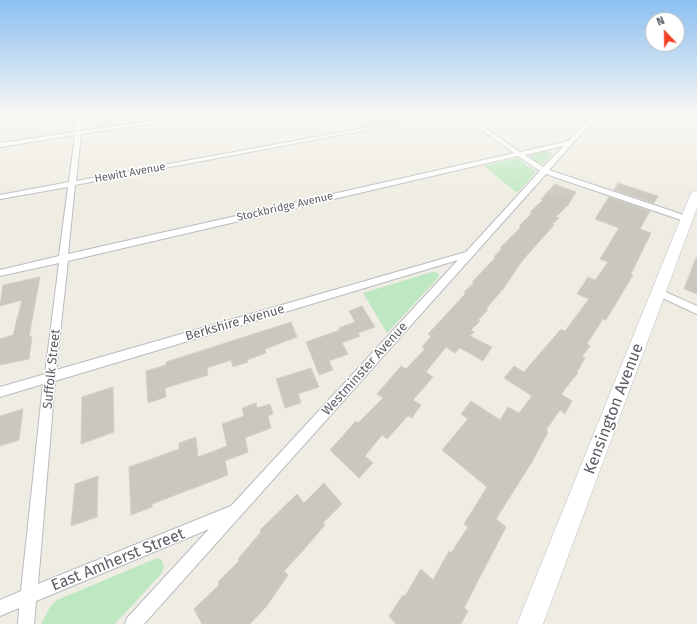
<!DOCTYPE html>
<style>
body{margin:0}
#map{position:relative;width:697px;height:624px;overflow:hidden;background:#efede3;font-family:"Fira Sans",sans-serif}
canvas{display:block}
.north{position:absolute;left:645px;top:12px;width:40px;height:40px;box-sizing:border-box;background:#fff;border:1px solid #bdbfc1;border-radius:50%;rotate:338deg;font-size:11px;font-weight:700;line-height:16px;text-align:center;color:#5b5f65}
.north::after{content:'';display:block;margin:auto;width:14px;height:18px;background:#f24126;clip-path:polygon(50% 0,100% 100%,50% 72%,0 100%)}
</style>
<div id="map">
<canvas width="697" height="624"></canvas>
<div class="north">N</div>
</div>
<script>
const ctx = document.querySelector('canvas').getContext('2d');
ctx.lineJoin = 'round';
function fill(path, color) { ctx.fillStyle = color; ctx.fill(path, 'evenodd'); }
const poly = rows => new Path2D(rows.map(r => 'M' + r).join(''));
function trace(path, color, width, dash) { ctx.strokeStyle = color; ctx.lineWidth = width; ctx.lineCap = dash ? 'butt' : 'round'; ctx.setLineDash(dash || []); ctx.stroke(path); }
function drawText(font, color, halo, rows, align = 'center') {
  ctx.font = font + ' "Fira Sans",sans-serif'; ctx.lineWidth = 3; ctx.setLineDash([]); ctx.textBaseline = 'middle'; ctx.strokeStyle = halo; ctx.fillStyle = color; for (const [text, x, y, turn = 0] of rows) {
    ctx.save(); ctx.translate(x, y); ctx.rotate((+turn || 0) * Math.PI / 180); ctx.textAlign = isNaN(turn) ? turn : align; if (halo) ctx.strokeText(text, 0, 0); ctx.fillText(text, 0, 0); ctx.restore();
  }
}
fill(poly([
 [547,151,551,152,552,154,543,164,538,163,530,157,531,155],
 [518,158,536,172,517,193,484,166],
 [432,272,436,272,439,275,438,278,387,333,363,293],
 [157,558,162,560,164,567,161,574,115,624,41,624,50,607,57,600]
]), '#bee8c1');
const building = poly([
 [618,183,658,196,654,203,614,190,618,183],
 [555,184,576,192,568,205,556,217,559,218,552,224,554,225,522,261,503,289,486,309,488,310,478,320,480,321,471,330,474,332,470,336,492,347,483,361,460,348,455,353,446,347,426,372,433,377,413,400,421,405,412,418,408,416,387,439,382,435,365,456,373,463,359,478,330,450,356,421,358,423,383,398,377,394,401,366,406,369,425,349,422,347,431,336,428,334,466,293,464,292,474,283,472,282,495,258,494,257,502,248,500,248,521,227,519,226,532,213,530,212,543,200,541,199,555,184],
 [609,197,650,211,640,229,651,233,631,274,633,275,606,320,603,319,587,344,590,346,582,357,585,358,577,372,578,373,561,394,572,401,565,414,560,410,546,430,548,432,532,462,496,519,506,527,464,608,468,611,461,624,396,624,389,616,403,595,405,596,421,569,433,580,449,551,451,553,468,527,464,524,487,487,442,450,468,419,461,414,471,401,500,420,508,407,519,413,532,396,504,378,514,366,524,372,561,329,565,331,589,299,577,294,588,277,595,280,608,262,600,259,619,228,595,219,609,197],
 [696,258,697,258,697,294,684,289,696,258],
 [40,277,29,337,32,336,29,359,0,365,0,339,13,335,22,300,0,306,3,285,40,277],
 [362,306,375,327,358,333,360,336,342,343,348,354,329,361,333,370,319,375,306,342,340,330,339,328,355,322,349,311,362,306],
 [291,322,297,337,265,349,266,353,247,360,248,362,233,367,231,360,207,368,208,375,165,388,166,397,148,403,146,371,166,365,166,362,291,322],
 [311,368,319,387,298,394,301,403,285,408,276,379,311,368],
 [113,387,114,432,81,444,82,397,113,387],
 [256,403,257,408,270,404,273,414,268,416,271,428,245,438,248,452,225,461,228,475,152,504,152,507,131,515,129,467,179,449,179,443,196,437,198,457,227,446,222,424,244,416,242,408,256,403],
 [23,409,19,440,0,446,0,416,23,409],
 [98,476,97,517,71,526,75,484,98,476],
 [324,483,342,504,323,523,325,525,301,553,284,571,288,575,266,607,250,624,202,624,194,609,219,585,218,582,239,561,238,559,261,532,260,530,297,494,304,503,324,483]
]);
fill(building, '#cac7c0');
trace(building, '#d4cfc1', 1);
const street = poly([
 [77,114,83,114,81,131,193,114,204,114,201,116,81,134,76,181,441,114,451,114,75,185,68,254,514,153,459,114,465,114,520,152,568,141,593,114,599,114,549,170,690,217,691,219,690,221,684,221,546,174,144,624,125,624,127,618,209,529,36,601,34,624,18,624,19,608,0,616,0,600,21,591,43,384,0,397,0,387,45,374,59,263,0,276,0,270,59,256,68,187,0,199,0,195,69,182,75,135,0,147,0,143,75,132,77,114],
 [564,146,543,167,525,155,564,146],
 [518,156,540,171,466,252,56,370,68,261,518,156],
 [458,260,231,506,38,584,55,381,458,260],
 [659,289,697,306,697,314,656,295,654,293,659,289]
]);
const secondary = poly([
 [697,190,697,208,543,624,517,624,691,193,697,190]
]);
trace(street, '#b8bbc0', 2);
trace(secondary, '#b9bcc2', 1);
fill(street, '#fff');
fill(secondary, '#fff');
const sky = ctx.createLinearGradient(0, 0, 0, 201);
sky.addColorStop(0, '#8cc0f1');
sky.addColorStop(0.57, '#f8f7f2');
sky.addColorStop(1, '#f8f7f200');
ctx.fillStyle = sky;
ctx.fillRect(0, 0, 697, 201);
drawText('11px', '#5b5f65', '#fff', [
 ["Hewitt Avenue",130,173,-10],
 ["Stockbridge Avenue",285,207,-13]
]);
drawText('13px', '#5b5f65', '#fff', [
 ["Berkshire Avenue",235,323,-16],
 ["Suffolk Street",52,369,-84],
 ["Westminster Avenue",365,369,-48]
]);
drawText('16px', '#5b5f65', '#fff', [
 ["Kensington Avenue",614,409,-69],
 ["East Amherst Street",118,560,-22]
]);
</script>
